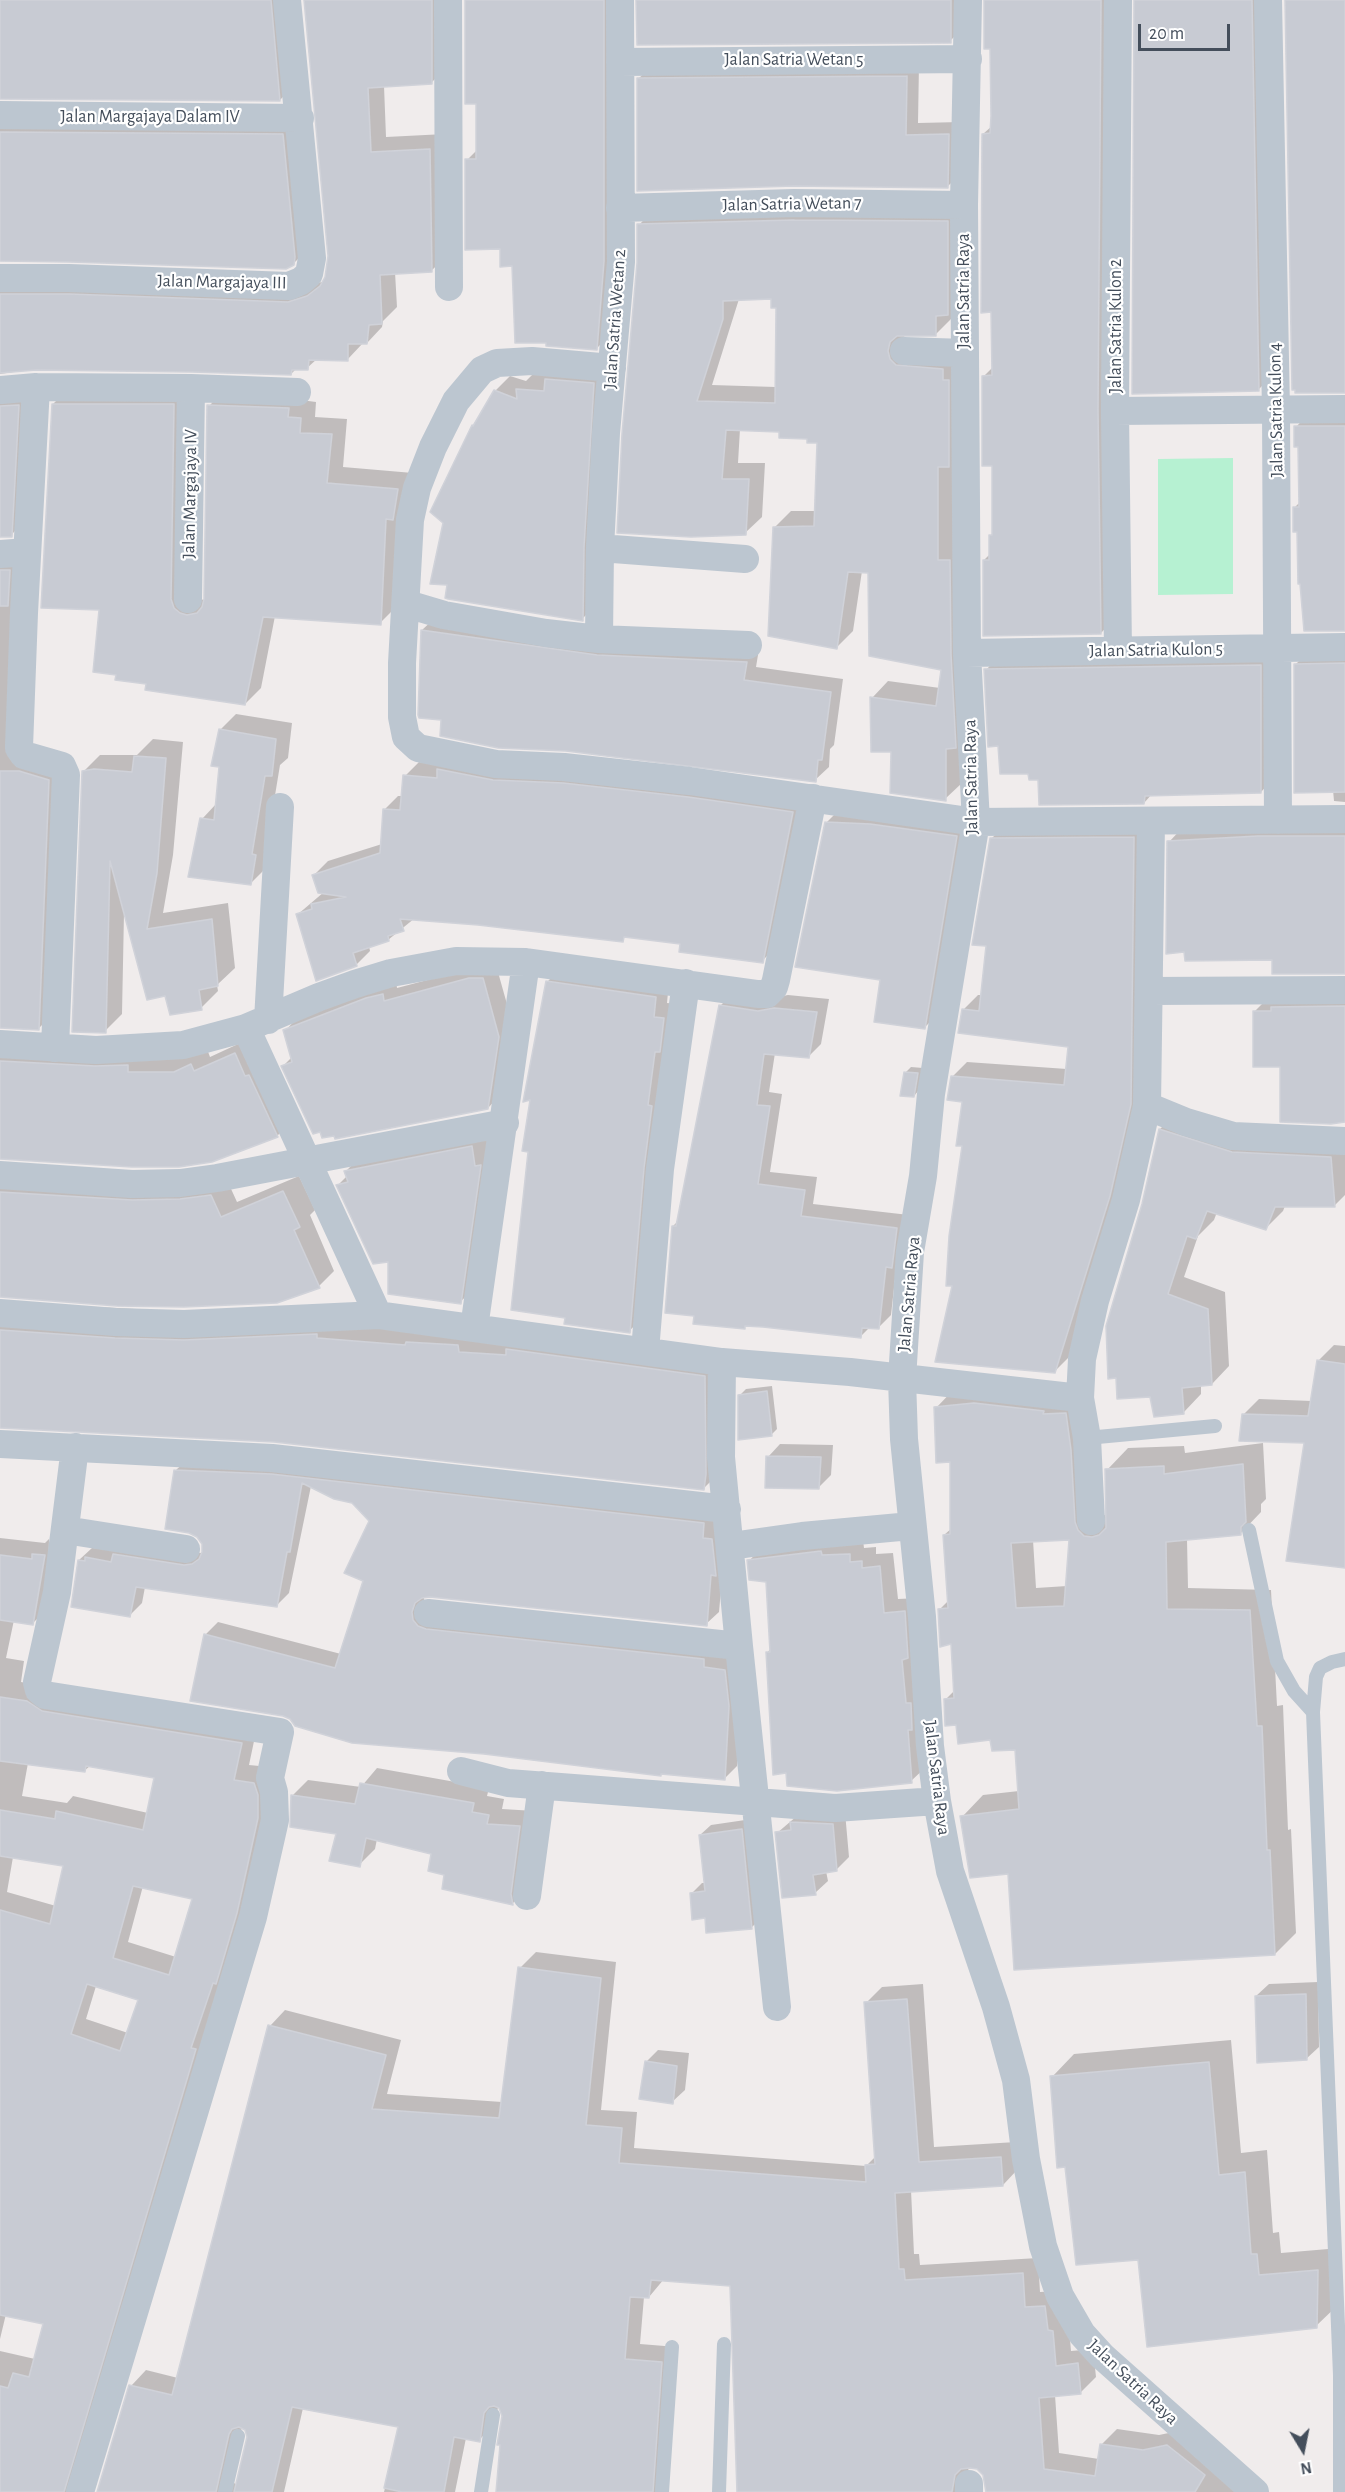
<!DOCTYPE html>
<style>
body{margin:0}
#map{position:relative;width:1345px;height:2492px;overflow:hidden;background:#f0ecec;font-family:"Alegreya Sans",sans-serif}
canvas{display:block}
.north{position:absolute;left:1273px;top:2420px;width:60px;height:60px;-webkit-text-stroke:4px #fff;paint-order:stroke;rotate:170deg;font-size:16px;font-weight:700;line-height:24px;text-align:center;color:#444e5b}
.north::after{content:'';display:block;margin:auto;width:21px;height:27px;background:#444e5b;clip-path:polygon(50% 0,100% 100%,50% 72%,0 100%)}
.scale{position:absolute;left:1138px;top:24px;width:92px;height:27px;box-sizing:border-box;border:3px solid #444e5b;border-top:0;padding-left:8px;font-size:18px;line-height:21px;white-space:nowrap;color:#444e5b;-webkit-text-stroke:4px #fff;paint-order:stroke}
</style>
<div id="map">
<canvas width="1345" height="2492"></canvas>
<div class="north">N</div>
<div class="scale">20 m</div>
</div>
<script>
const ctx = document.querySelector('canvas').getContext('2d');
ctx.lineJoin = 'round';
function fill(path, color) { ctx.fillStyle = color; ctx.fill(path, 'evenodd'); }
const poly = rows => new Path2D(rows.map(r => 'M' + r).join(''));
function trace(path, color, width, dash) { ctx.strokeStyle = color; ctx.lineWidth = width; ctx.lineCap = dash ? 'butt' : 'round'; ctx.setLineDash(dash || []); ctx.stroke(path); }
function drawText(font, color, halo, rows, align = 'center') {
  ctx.font = font + ' "Alegreya Sans",sans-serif'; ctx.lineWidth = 4.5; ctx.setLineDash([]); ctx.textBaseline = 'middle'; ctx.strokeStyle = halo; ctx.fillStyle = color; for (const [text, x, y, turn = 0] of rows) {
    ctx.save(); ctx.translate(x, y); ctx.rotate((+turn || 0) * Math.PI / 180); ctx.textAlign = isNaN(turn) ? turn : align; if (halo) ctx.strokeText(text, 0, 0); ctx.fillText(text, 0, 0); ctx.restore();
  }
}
fill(poly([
 [1233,458,1233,594,1158,595,1158,459]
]), '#b6f1d2');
fill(poly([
 [0,0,287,0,295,84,280,100,0,97],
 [305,0,447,0,447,67,431,83,384,86,386,137,445,134,448,255,432,270,395,272,397,307,383,321,382,327,367,343,363,343,347,360,317,359,307,368,296,369,291,374,35,369,0,374,0,267,305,287,325,281,330,256],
 [466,0,619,0,612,333,596,349,513,265,502,248,467,160,478,149,478,103],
 [636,0,967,0,966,25,950,41],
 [984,0,1117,0,1116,617,1101,633,984,560,990,554,991,535,994,532,993,465,983,377,993,367,992,311,983,134,992,126,991,47],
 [1136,0,1267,0,1274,374,1258,390],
 [919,64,918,123,961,122,960,174,947,187,794,185,638,79,651,67],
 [0,104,299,119,309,248,293,264,0,260],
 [963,205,952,318,936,334,904,335,906,343,959,353,962,783,945,799,892,751,872,698,888,681,940,688,943,669,870,572,862,571,853,631,836,648,775,527,791,511,816,511,819,441,781,431,740,429,738,463,765,463,762,517,745,533,691,536,639,264,639,225,655,208],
 [772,298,778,307,776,387,712,385,739,299],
 [609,368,598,603,582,619,449,584,445,522,432,512,473,426,495,391,510,376,526,381,533,374],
 [0,379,34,390,27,519,11,535,0,537],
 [69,388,190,389,196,598,204,600,209,406,225,390,316,402,315,417,347,419,343,467,413,473,396,607,380,623,275,616,261,688,245,704,148,683,117,674,53,404],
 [1311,411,1345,411,1345,631,1298,530,1294,508,1300,502,1300,445,1296,427],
 [0,543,25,555,25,756,64,764,54,1013,39,1028,0,1028],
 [436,617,759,649,756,667,843,679,834,745,830,749,829,767,815,780,442,719,422,630],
 [1311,649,1345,649,1345,802,1334,801,1333,790,1295,665],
 [1274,652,1274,778,1261,792,1152,794,1144,803,1040,778,1000,744,986,670,999,656],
 [236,714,292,723,288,758,280,765,268,838,267,867,251,883,202,819,217,803,221,766,220,730],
 [153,739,183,742,173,855,163,913,228,903,235,968,217,985,218,991,201,1008,166,995,124,913,122,1014,105,1031,83,772,100,755,137,755],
 [419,762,806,799,776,947,762,961,682,943,626,936,622,940,478,923,415,918,388,940,369,946,370,951,356,965,297,915,324,892,314,875,328,861,382,844,384,810,398,796,403,796,405,776],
 [842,807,972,821,940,1012,925,1027,881,978,826,823],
 [1345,821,1345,972,1274,958,1169,842,1184,826],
 [1149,823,1145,1088,1070,1356,1055,1371,953,1285,963,1145,964,1100,952,1077,967,1062,1067,1069,1070,1046,963,1010,978,995,983,995,988,945,991,839,1006,824],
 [484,965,496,965,512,1022,501,1094,488,1108,283,1066,292,1057,285,1031,298,1017,396,981,397,988],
 [561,968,669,982,667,1003,678,1004,644,1317,629,1331,547,982],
 [1345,992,1345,1122,1282,1066,1254,1012,1270,996],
 [733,993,772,998,788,995,829,999,821,1044,809,1056,775,1053,769,1092,782,1094,770,1172,817,1177,813,1204,909,1215,897,1261,891,1315,878,1328,870,1327,860,1337,747,1324,744,1327,696,1314,673,1226,678,1221,720,1006],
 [0,1034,207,1049,210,1057,251,1038,293,1120,277,1136,0,1157],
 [911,1067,923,1068,919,1090,914,1096,905,1073],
 [1178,1112,1250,1135,1345,1139,1345,1195,1335,1205,1285,1206,1283,1211,1265,1229,1217,1212,1214,1220,1198,1236,1184,1277,1225,1292,1229,1366,1212,1384,1201,1385,1201,1394,1184,1412,1144,1204,1160,1129],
 [486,1133,489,1152,475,1288,460,1302,389,1260,338,1185,347,1176,346,1171,360,1157],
 [0,1165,227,1180,237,1202,299,1176,315,1210,310,1215,334,1271,319,1286,0,1295],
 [0,1302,332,1319,720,1361,719,1473,704,1488,273,1440,0,1426],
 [1334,1345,1345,1346,1345,1567,1306,1442,1243,1415,1259,1399,1312,1401,1318,1361],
 [772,1386,777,1429,771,1435,740,1395,746,1389],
 [957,1386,1063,1393,1104,1515,1109,1516,1107,1470,1128,1448,1184,1446,1185,1453,1263,1443,1266,1499,1261,1504,1261,1512,1240,1534,1187,1539,1188,1588,1271,1590,1277,1706,1283,1705,1288,1830,1291,1829,1296,1933,1275,1954,1010,1872,962,1817,983,1795,1019,1791,1017,1748,957,1723,945,1700,955,1690,952,1642,939,1610,949,1600,944,1535,952,1528,951,1460,936,1408],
 [1071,1538,1067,1586,1036,1588,1033,1540],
 [780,1444,833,1445,831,1475,819,1487,768,1457],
 [189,1458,716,1511,723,1567,719,1612,706,1624,424,1596,424,1598,425,1607,737,1658,741,1693,737,1766,724,1779,663,1772,660,1775,205,1635,218,1622,341,1654,365,1580,370,1520,353,1502,311,1486,289,1593,276,1606,145,1587,142,1603,129,1616,79,1560,92,1548,203,1553,203,1543,176,1470],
 [0,1538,45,1543,49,1539,48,1608,32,1624,14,1620,6,1658,24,1661,21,1682,257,1727,249,1765,270,1767,274,1802,90,2492,0,2492,0,2351,35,2359,45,2323,6,2314,0,2339],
 [28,1763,84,1771,90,1766,156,1777,148,1813,73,1796,67,1803,22,1796],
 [13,1857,65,1865,56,1906,7,1892],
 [143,1886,194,1898,176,1957,128,1942],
 [96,1986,140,1999,128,2033,86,2019],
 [863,1540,864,1548,876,1547,876,1554,893,1553,898,1599,919,1598,926,1767,911,1781,767,1653,771,1648,767,1581,749,1561,763,1546],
 [377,1768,489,1788,487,1796,504,1799,502,1809,535,1811,529,1887,513,1903,444,1888,446,1874,433,1853,377,1839,375,1849,359,1865,338,1833,292,1796,308,1780,361,1787],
 [804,1810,845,1812,849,1857,837,1869,826,1871,828,1881,815,1893,777,1833],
 [752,1819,762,1917,752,1927,707,1916,691,1894,702,1883,706,1883,700,1835,711,1825],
 [536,1952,616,1962,601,2110,637,2112,634,2148,866,2166,876,2156,866,2003,882,1987,923,1984,934,2147,1016,2142,1018,2169,1003,2185,911,2190,914,2254,919,2254,920,2265,1038,2258,1040,2292,1060,2291,1068,2316,1071,2351,1093,2349,1096,2377,1080,2393,1055,2395,1059,2453,1099,2459,1101,2445,1117,2429,1159,2435,1183,2430,1252,2492,986,2492,987,2483,984,2474,977,2468,968,2466,970,2484,980,2492,738,2492,732,2284,664,2279,649,2297,644,2297,640,2344,677,2347,668,2492,497,2492,503,2410,498,2407,495,2424,479,2440,466,2438,455,2492,384,2492,400,2425,303,2408,284,2492,99,2492,131,2386,146,2370,178,2378,270,2026,285,2010,401,2040,387,2094,502,2102,520,1968],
 [242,2427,246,2429,248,2437,237,2485,234,2483,231,2474],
 [1318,1982,1319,2047,1306,2059,1256,1996,1269,1984],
 [1231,2040,1241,2153,1267,2150,1273,2233,1279,2232,1281,2253,1340,2248,1339,2304,1316,2326,1140,2258,1067,2166,1052,2077,1074,2054],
 [658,2050,689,2053,685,2090,672,2102,646,2062]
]), '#0003');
const building = poly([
 [0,0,271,0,280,101,0,99,0,0],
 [304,0,432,0,432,84,368,88,371,152,430,149,432,272,380,275,382,324,369,325,367,344,348,344,348,361,309,360,308,370,292,370,291,375,192,372,36,370,0,373,0,294,69,294,288,302,307,296,320,286,325,277,328,256,304,0],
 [465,0,604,0,604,261,597,350,546,346,546,343,515,343,512,266,500,267,500,249,465,250,465,159,476,159,476,104,465,104,465,0],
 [636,0,951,0,951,43,637,45,636,0],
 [984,0,1101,0,1098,411,1101,634,983,636,983,560,989,560,989,535,992,535,992,466,982,466,982,376,992,375,991,312,981,313,982,134,990,133,991,116,990,49,984,49,984,0],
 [1134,0,1252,0,1259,391,1132,394,1134,0],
 [1285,0,1345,0,1345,393,1295,393,1295,390,1292,390,1285,0],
 [907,76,906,135,949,134,948,188,794,186,637,191,637,78,907,76],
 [0,132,283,134,295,257,294,265,286,269,70,262,0,261,0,132],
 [794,220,948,221,948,315,936,316,936,336,897,336,890,342,888,351,890,359,896,365,943,369,943,380,949,380,949,467,938,467,938,560,950,560,951,654,956,748,946,749,946,801,890,793,891,752,871,752,870,697,936,706,941,670,869,656,868,573,848,572,837,649,768,636,773,527,814,526,817,443,807,443,807,439,779,438,779,432,726,430,722,479,749,479,746,535,691,537,617,533,622,434,637,263,637,224,794,220],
 [771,299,771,308,776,308,775,403,697,401,723,319,723,301,771,299],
 [545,379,594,383,584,547,583,621,448,599,445,598,447,585,430,584,443,523,430,512,472,425,473,426,494,390,517,399,516,389,544,391,545,379],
 [52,404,174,404,171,599,174,608,180,613,187,615,197,613,202,607,204,599,207,405,289,408,288,417,301,418,300,433,332,434,327,483,398,489,393,520,386,519,381,625,263,617,245,705,145,690,146,684,115,680,116,675,93,672,99,610,41,608,52,404],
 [19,405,12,537,0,537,0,406,19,405],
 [1294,426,1345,426,1345,631,1304,631,1300,584,1298,584,1297,532,1293,532,1293,507,1299,507,1298,447,1294,447,1294,426],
 [0,570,10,570,8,606,0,606,0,570],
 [421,630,597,655,747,662,744,680,831,692,822,760,818,760,816,782,566,751,498,748,440,736,441,720,419,718,418,715,421,630],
 [1345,663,1345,792,1294,793,1294,664,1345,663],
 [1261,665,1261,793,1145,796,1144,804,1039,805,1038,780,1029,780,1028,774,1000,774,998,746,988,747,984,669,1261,665],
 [219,729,276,739,272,776,265,776,252,854,256,855,251,885,188,877,200,818,214,820,219,767,211,766,219,729],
 [134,756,166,758,157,873,147,929,212,919,218,986,199,990,202,1010,170,1015,165,996,147,1000,110,861,106,1033,72,1032,82,771,94,769,132,772,134,756],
 [437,769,493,780,563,783,688,797,793,812,763,963,679,952,680,944,624,937,623,942,478,925,400,919,404,931,388,936,389,941,353,953,357,966,316,981,296,914,312,909,311,904,346,897,318,893,312,875,380,853,383,809,400,810,403,775,437,778,437,769],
 [0,771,19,771,49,780,39,1030,0,1028,0,771],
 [825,822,870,824,957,836,925,1029,874,1022,880,980,795,967,825,822],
 [1258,836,1345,836,1345,974,1272,974,1272,960,1185,961,1184,952,1166,954,1167,841,1258,836],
 [1134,837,1131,1104,1110,1196,1055,1373,935,1362,952,1286,946,1286,949,1236,962,1146,956,1146,962,1102,947,1100,951,1076,1064,1085,1068,1047,958,1033,962,1009,979,1011,986,946,972,945,990,838,1134,837],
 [469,978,483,978,499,1037,488,1109,335,1139,334,1136,322,1138,320,1132,313,1134,281,1066,292,1062,283,1030,366,998,383,994,384,1001,469,978],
 [546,981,656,997,654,1017,664,1018,660,1052,655,1052,648,1105,652,1106,644,1168,630,1333,564,1324,565,1318,511,1310,528,1152,522,1151,530,1100,523,1102,546,981],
 [719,1005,758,1011,774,1008,817,1012,809,1058,764,1054,757,1105,770,1106,758,1184,805,1190,801,1216,897,1228,892,1268,886,1267,879,1329,862,1328,861,1338,763,1327,745,1326,745,1329,693,1324,694,1316,665,1313,672,1226,676,1226,719,1005],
 [1345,1006,1345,1122,1331,1124,1280,1122,1280,1067,1253,1067,1253,1011,1271,1011,1271,1007,1345,1006],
 [235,1053,245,1076,249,1075,278,1137,212,1162,179,1167,132,1167,0,1159,0,1061,95,1066,128,1065,128,1072,174,1072,191,1064,194,1071,235,1053],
 [904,1072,918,1073,914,1097,900,1096,904,1072],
 [1159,1129,1232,1152,1331,1157,1335,1207,1275,1207,1266,1230,1207,1211,1196,1239,1187,1236,1168,1294,1208,1309,1212,1385,1182,1388,1184,1414,1154,1417,1150,1397,1117,1399,1116,1378,1108,1379,1106,1326,1142,1204,1159,1129],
 [472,1146,475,1166,481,1165,461,1304,388,1294,388,1262,373,1264,336,1185,348,1182,344,1171,472,1146],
 [283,1191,300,1227,294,1230,320,1288,277,1303,184,1307,117,1306,0,1297,0,1192,132,1200,180,1199,211,1195,221,1217,283,1191],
 [0,1330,115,1338,184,1340,317,1334,317,1338,405,1345,406,1342,458,1345,459,1352,506,1355,506,1349,705,1376,706,1474,704,1490,274,1442,0,1428,0,1330],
 [1317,1360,1345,1364,1345,1568,1286,1561,1304,1443,1239,1441,1242,1414,1308,1416,1317,1360],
 [767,1391,772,1436,738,1440,738,1395,767,1391],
 [974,1403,1044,1411,1043,1414,1066,1413,1071,1450,1075,1522,1078,1530,1084,1536,1092,1537,1099,1535,1106,1528,1105,1469,1164,1466,1164,1474,1243,1464,1246,1522,1241,1527,1241,1535,1166,1542,1167,1609,1250,1610,1257,1726,1262,1726,1267,1850,1270,1850,1275,1955,1014,1970,1008,1874,970,1878,960,1816,1019,1809,1015,1750,992,1751,990,1740,958,1744,956,1725,945,1726,944,1699,954,1698,951,1644,940,1647,938,1609,948,1608,943,1535,950,1534,950,1462,936,1463,934,1407,974,1403],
 [1069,1540,1064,1606,1016,1608,1011,1543,1069,1540],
 [766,1456,821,1457,819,1489,765,1488,766,1456],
 [174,1470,271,1474,704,1523,703,1538,712,1539,716,1576,711,1575,707,1626,430,1597,422,1598,415,1603,412,1612,413,1620,418,1626,426,1629,704,1659,704,1667,725,1670,729,1706,725,1780,661,1774,661,1776,484,1754,352,1743,295,1726,290,1719,283,1716,190,1701,204,1634,335,1668,363,1581,344,1573,369,1521,352,1503,334,1499,302,1483,290,1552,287,1552,277,1607,136,1587,130,1617,71,1607,78,1560,85,1561,85,1557,111,1562,113,1554,184,1565,192,1564,199,1559,202,1552,202,1544,197,1537,189,1533,165,1529,174,1470],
 [821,1551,822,1555,850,1554,850,1562,862,1561,862,1568,880,1566,884,1613,905,1611,908,1658,902,1660,906,1703,911,1703,912,1730,908,1730,912,1783,837,1791,787,1786,786,1773,773,1775,766,1652,770,1652,766,1582,749,1580,747,1560,821,1551],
 [32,1554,45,1555,33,1625,0,1620,0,1555,32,1559,32,1554],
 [0,1697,27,1701,42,1711,242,1743,234,1780,254,1783,258,1795,258,1818,237,1913,216,1984,213,1983,191,2048,196,2049,64,2492,0,2492,0,2386,8,2388,13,2373,29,2377,43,2324,0,2315,0,1910,50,1924,63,1866,0,1856,0,1810,55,1819,56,1811,143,1830,154,1778,86,1766,85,1772,0,1761,0,1697],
 [133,1886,192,1899,169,1975,113,1958,133,1886],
 [87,1984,138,2000,120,2051,71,2034,87,1984],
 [360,1783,474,1803,472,1812,489,1815,487,1824,520,1826,511,1894,513,1905,442,1889,444,1875,428,1871,431,1854,366,1838,360,1867,329,1861,336,1834,290,1827,291,1795,355,1804,360,1783],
 [790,1822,833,1824,837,1871,813,1875,816,1895,782,1898,775,1832,791,1830,790,1822],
 [742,1829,752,1929,706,1933,705,1918,692,1920,690,1893,705,1891,699,1835,742,1829],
 [518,1967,601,1978,586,2125,622,2128,619,2163,866,2182,865,2165,875,2164,864,2002,907,1999,919,2162,1001,2157,1003,2186,895,2193,899,2269,904,2269,905,2280,1023,2273,1025,2307,1045,2306,1048,2330,1053,2331,1056,2366,1078,2363,1081,2394,1039,2398,1044,2469,1095,2476,1100,2444,1143,2450,1167,2445,1205,2475,1195,2492,986,2492,983,2475,977,2469,970,2468,961,2469,955,2475,952,2492,737,2492,730,2286,651,2280,649,2298,630,2297,625,2359,662,2362,653,2492,496,2492,500,2445,497,2445,502,2416,499,2408,494,2406,489,2407,484,2413,480,2442,454,2437,444,2492,402,2492,384,2488,398,2427,292,2407,272,2492,234,2492,247,2437,245,2430,239,2427,232,2429,229,2434,216,2492,97,2492,129,2385,172,2395,268,2025,386,2055,372,2109,499,2118,518,1967],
 [1306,1994,1307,2060,1257,2063,1255,1996,1306,1994],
 [645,2061,677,2066,673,2104,639,2099,645,2061],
 [1209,2062,1219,2175,1245,2172,1251,2254,1257,2254,1259,2275,1318,2270,1317,2328,1147,2347,1138,2260,1076,2265,1065,2167,1057,2168,1050,2076,1209,2062]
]);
fill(building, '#c8cbd3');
trace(building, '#d0d2d9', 1.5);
trace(poly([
 [1087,1438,1215,1426],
 [1249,1530,1277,1661,1294,1691,1313,1712],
 [225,2492,238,2436],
 [481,2492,493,2415],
 [662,2492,672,2347],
 [719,2492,724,2344],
 [1340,2492,1340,2375,1313,1712,1316,1677,1320,1668,1332,1662,1345,1659]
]), '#bcc6d0', 14);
trace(poly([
 [448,0,449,287],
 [968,0,964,205,967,653,976,822,931,1094,923,1176,910,1252,902,1379,904,1439,922,1617,930,1746,937,1801,950,1871,996,2007,1016,2080,1026,2159,1043,2246,1060,2296,1082,2334,1102,2356,1255,2492],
 [1268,0,1276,410,1278,820],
 [620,62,968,59],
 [0,115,300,118],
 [620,208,794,203,964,205],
 [0,278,69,278,289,286,301,281,309,274,312,258,287,0],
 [904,351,965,353],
 [612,368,532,361,497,363,482,370,456,401,433,447,417,488,410,520,402,663,402,717,406,737,418,748,496,764,564,767,690,781,976,822,1345,819],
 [36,387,24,613,19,748,24,755,62,766,66,775,55,1048],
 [0,390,36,387,191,388,297,392],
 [1115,411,1345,409],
 [600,548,745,559],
 [0,554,27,552],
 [188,599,191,388],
 [407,604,444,615,546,633,599,639,748,645],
 [599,639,600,548,606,433,621,262,620,0],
 [1118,651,1115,411,1118,0],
 [967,653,1345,647],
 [1150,991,1345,990],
 [268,1020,280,807],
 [246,1028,378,1315],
 [0,1044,96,1050,183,1045,246,1028,319,997,355,984,391,973,456,961,526,962,758,994,767,994,774,987,776,980,813,798],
 [1147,1106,1186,1122,1233,1136,1345,1141],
 [0,1175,132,1184,180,1183,217,1178,505,1123],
 [0,1313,116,1322,184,1324,378,1315,722,1362,850,1372,1080,1398],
 [474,1328,526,962],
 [645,1351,660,1169,686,983],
 [722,1362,721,1457,739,1646,777,2007],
 [0,1444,272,1458,727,1509],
 [75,1447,57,1592,37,1682,39,1690,45,1695,280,1732,270,1778,274,1792,275,1820,253,1917,80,2492],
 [1091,1521,1087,1438,1080,1398,1082,1359,1095,1301,1126,1200,1147,1106,1151,822],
 [65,1530,186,1549],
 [731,1546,802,1536,911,1526],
 [428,1613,739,1646],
 [461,1771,508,1783,835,1808,937,1801],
 [527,1896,542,1785],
 [969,2484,969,2492]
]), '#bcc6d0', 28);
drawText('18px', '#444e5b', '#fff', [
 ["Jalan Satria Wetan 5",794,60],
 ["Jalan Margajaya Dalam IV",150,117],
 ["Jalan Satria Wetan 7",792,204,-1],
 ["Jalan Margajaya III",222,282,1],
 ["Jalan Satria Raya",964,291,-90],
 ["Jalan Satria Wetan 2",615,319,-86],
 ["Jalan Satria Kulon 2",1116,326,-90],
 ["Jalan Satria Kulon 4",1276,410,-91],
 ["Jalan Margajaya IV",190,494,-89],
 ["Jalan Satria Kulon 5",1156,650,-1],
 ["Jalan Satria Raya",971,777,-91],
 ["Jalan Satria Raya",909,1294,-85],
 ["Jalan Satria Raya",937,1778,83],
 ["Jalan Satria Raya",1133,2382,43]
]);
</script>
